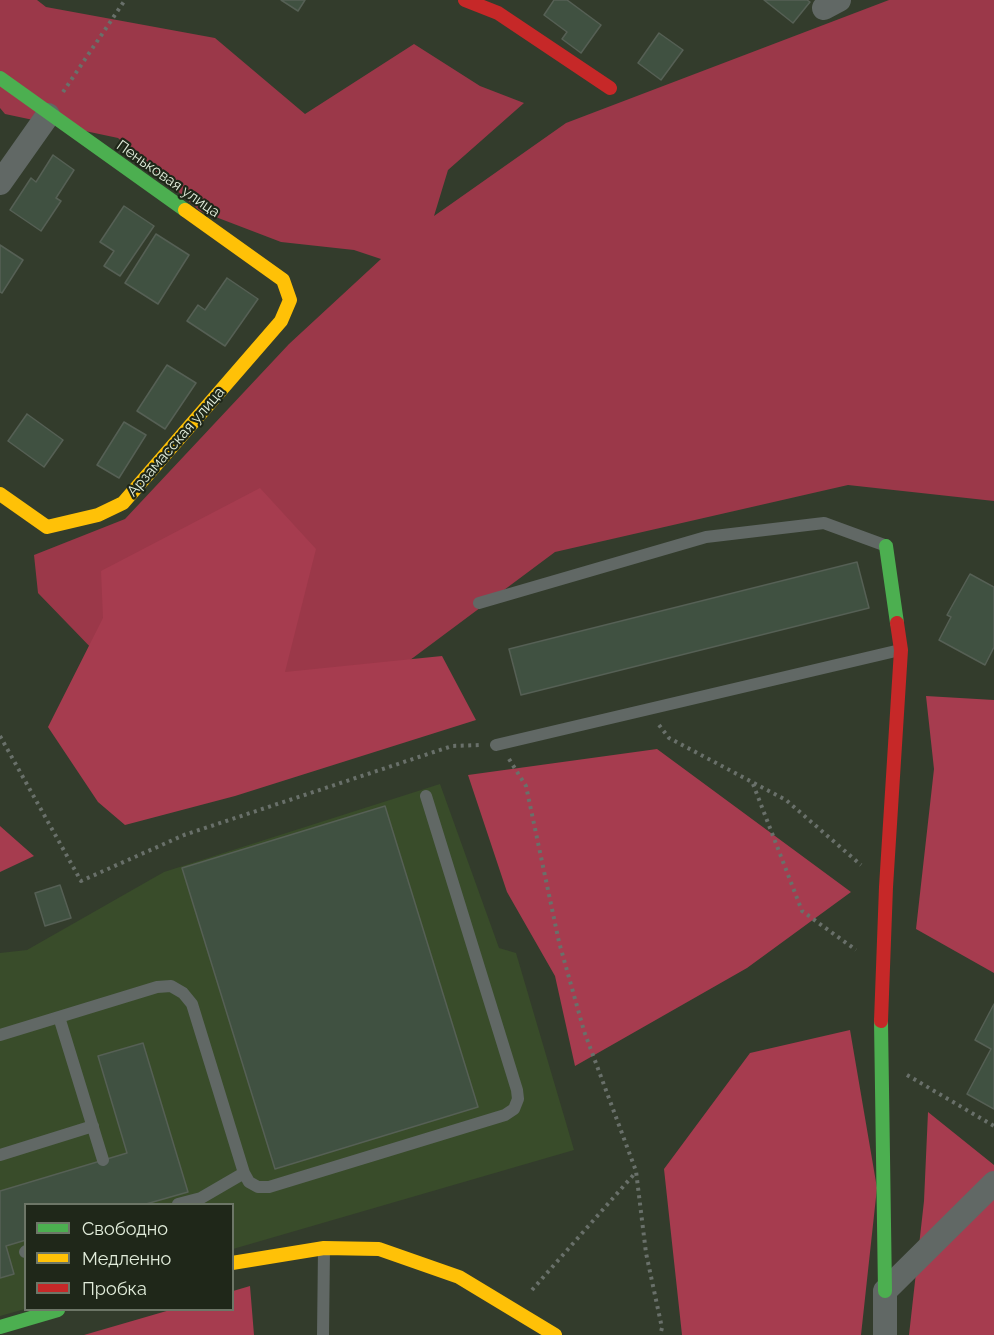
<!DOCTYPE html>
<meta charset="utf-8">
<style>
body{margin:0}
#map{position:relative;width:994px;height:1335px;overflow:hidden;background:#333c2c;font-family:Raleway,sans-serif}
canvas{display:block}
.legend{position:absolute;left:24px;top:1203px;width:210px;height:108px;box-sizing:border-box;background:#1f2719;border:2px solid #6d7667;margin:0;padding:8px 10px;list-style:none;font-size:18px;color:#e2eddb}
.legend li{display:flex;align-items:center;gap:12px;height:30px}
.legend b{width:30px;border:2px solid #6d7667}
</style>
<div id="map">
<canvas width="994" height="1335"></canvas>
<ul class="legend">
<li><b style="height:8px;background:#4caf50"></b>Свободно</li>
<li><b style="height:8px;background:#ffc107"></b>Медленно</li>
<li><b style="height:8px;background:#c62828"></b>Пробка</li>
</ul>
</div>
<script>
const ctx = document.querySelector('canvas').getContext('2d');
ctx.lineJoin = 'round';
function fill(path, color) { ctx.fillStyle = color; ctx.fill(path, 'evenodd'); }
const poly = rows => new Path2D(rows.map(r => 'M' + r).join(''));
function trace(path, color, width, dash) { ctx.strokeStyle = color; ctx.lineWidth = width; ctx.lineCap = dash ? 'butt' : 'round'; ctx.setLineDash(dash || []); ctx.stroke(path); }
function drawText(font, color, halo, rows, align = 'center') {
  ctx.font = font + ' Raleway,sans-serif'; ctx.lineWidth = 4.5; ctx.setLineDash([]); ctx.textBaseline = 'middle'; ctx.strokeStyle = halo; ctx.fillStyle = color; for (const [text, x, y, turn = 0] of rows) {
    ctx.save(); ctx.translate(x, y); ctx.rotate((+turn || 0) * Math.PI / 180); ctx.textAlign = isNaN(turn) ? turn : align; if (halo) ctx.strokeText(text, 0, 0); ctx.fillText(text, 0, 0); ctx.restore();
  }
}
fill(poly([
 [440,784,499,948,516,953,574,1150,233,1249,232,1204,26,1204,25,1309,0,1316,0,953,27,950,164,872]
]), '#394c2a');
fill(poly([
 [0,0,37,0,46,7,215,38,305,114,414,44,480,86,524,103,448,170,434,216,566,123,889,0,994,0,994,501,848,485,555,552,398,669,186,746,38,593,34,555,125,519,289,344,381,259,354,250,281,242,200,211,118,138,5,114,0,108]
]), '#9b3849');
fill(poly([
 [260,488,316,549,285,672,442,656,476,720,235,796,125,825,98,802,48,727,103,618,101,571],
 [926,696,994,700,994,973,916,929,934,769],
 [657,749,851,892,747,968,575,1066,555,976,507,892,468,775],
 [0,826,34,856,0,872],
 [850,1030,877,1188,861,1335,682,1335,664,1169,750,1053],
 [928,1112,994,1165,994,1335,909,1335,924,1201],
 [250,1286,254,1335,84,1335,170,1310,232,1310,233,1291]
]), '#a63c4f');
const building = poly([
 [281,0,305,0,298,11,281,0],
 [554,0,567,0,601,25,581,53,562,39,567,32,544,15,554,0],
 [764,0,807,0,810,2,793,23,764,0],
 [659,33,683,50,661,80,638,63,659,33],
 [53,155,74,170,56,198,61,201,41,231,10,210,31,178,36,182,53,155],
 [124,206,154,226,120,276,104,266,114,251,100,242,124,206],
 [156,234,189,255,158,304,125,283,156,234],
 [0,245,23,260,2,293,0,292,0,245],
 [227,278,258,299,225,346,187,321,198,305,205,310,227,278],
 [167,365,196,383,165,429,137,411,167,365],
 [27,414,63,440,44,467,8,441,27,414],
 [124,422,146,435,119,478,97,465,124,422],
 [857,562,869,608,521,695,509,649,857,562],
 [970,574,994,587,994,647,985,665,939,640,951,617,947,615,970,574],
 [385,806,478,1107,275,1169,182,868,385,806],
 [60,885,71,918,45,926,35,893,60,885],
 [994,1004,994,1109,967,1094,991,1049,975,1040,994,1004],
 [143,1043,188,1192,146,1204,26,1204,26,1240,6,1246,14,1274,0,1278,0,1191,127,1153,98,1056,143,1043]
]);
fill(building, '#405141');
trace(building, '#566055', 1.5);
trace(poly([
 [63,92,125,0],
 [659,725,669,738,786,800,861,865],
 [0,736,81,881,184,835,452,746,481,745],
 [509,759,526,786,559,942,584,1031,636,1171,646,1253,662,1328,660,1335],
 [753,784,802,911,856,950],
 [907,1075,994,1126],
 [532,1290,636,1172]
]), '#69706a', 4, [3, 4.5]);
trace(poly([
 [479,603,706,537,824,523,884,545],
 [496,745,900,650],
 [59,1017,103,1160],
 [0,1035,157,987,171,986,183,993,192,1004,244,1173,201,1198,178,1204],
 [0,1155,93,1126],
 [244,1173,249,1182,258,1187,269,1187,505,1115,514,1109,518,1099,517,1090,426,796],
 [25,1252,26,1251],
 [323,1335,324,1249]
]), '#616865', 12);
trace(poly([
 [824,8,839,0],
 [0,183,48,115],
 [885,1335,885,1291,994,1183]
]), '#616865', 24);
trace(poly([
 [0,78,185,210],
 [886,546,897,623],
 [881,1021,885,1291],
 [0,1327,58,1310]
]), '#4caf50', 14);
trace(poly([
 [0,494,47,527,98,515,123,503,281,321,290,300,283,280,185,210],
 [232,1263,324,1248,379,1249,459,1277,555,1335]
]), '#ffc107', 14);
trace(poly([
 [465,0,498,13,610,88],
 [881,1021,886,887,901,650,897,623]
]), '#c62828', 14);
drawText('15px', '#e2eddb', '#1f2719', [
 ["Пеньковая улица",168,179,35],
 ["Арзамасская улица",176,442,-49]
]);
</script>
